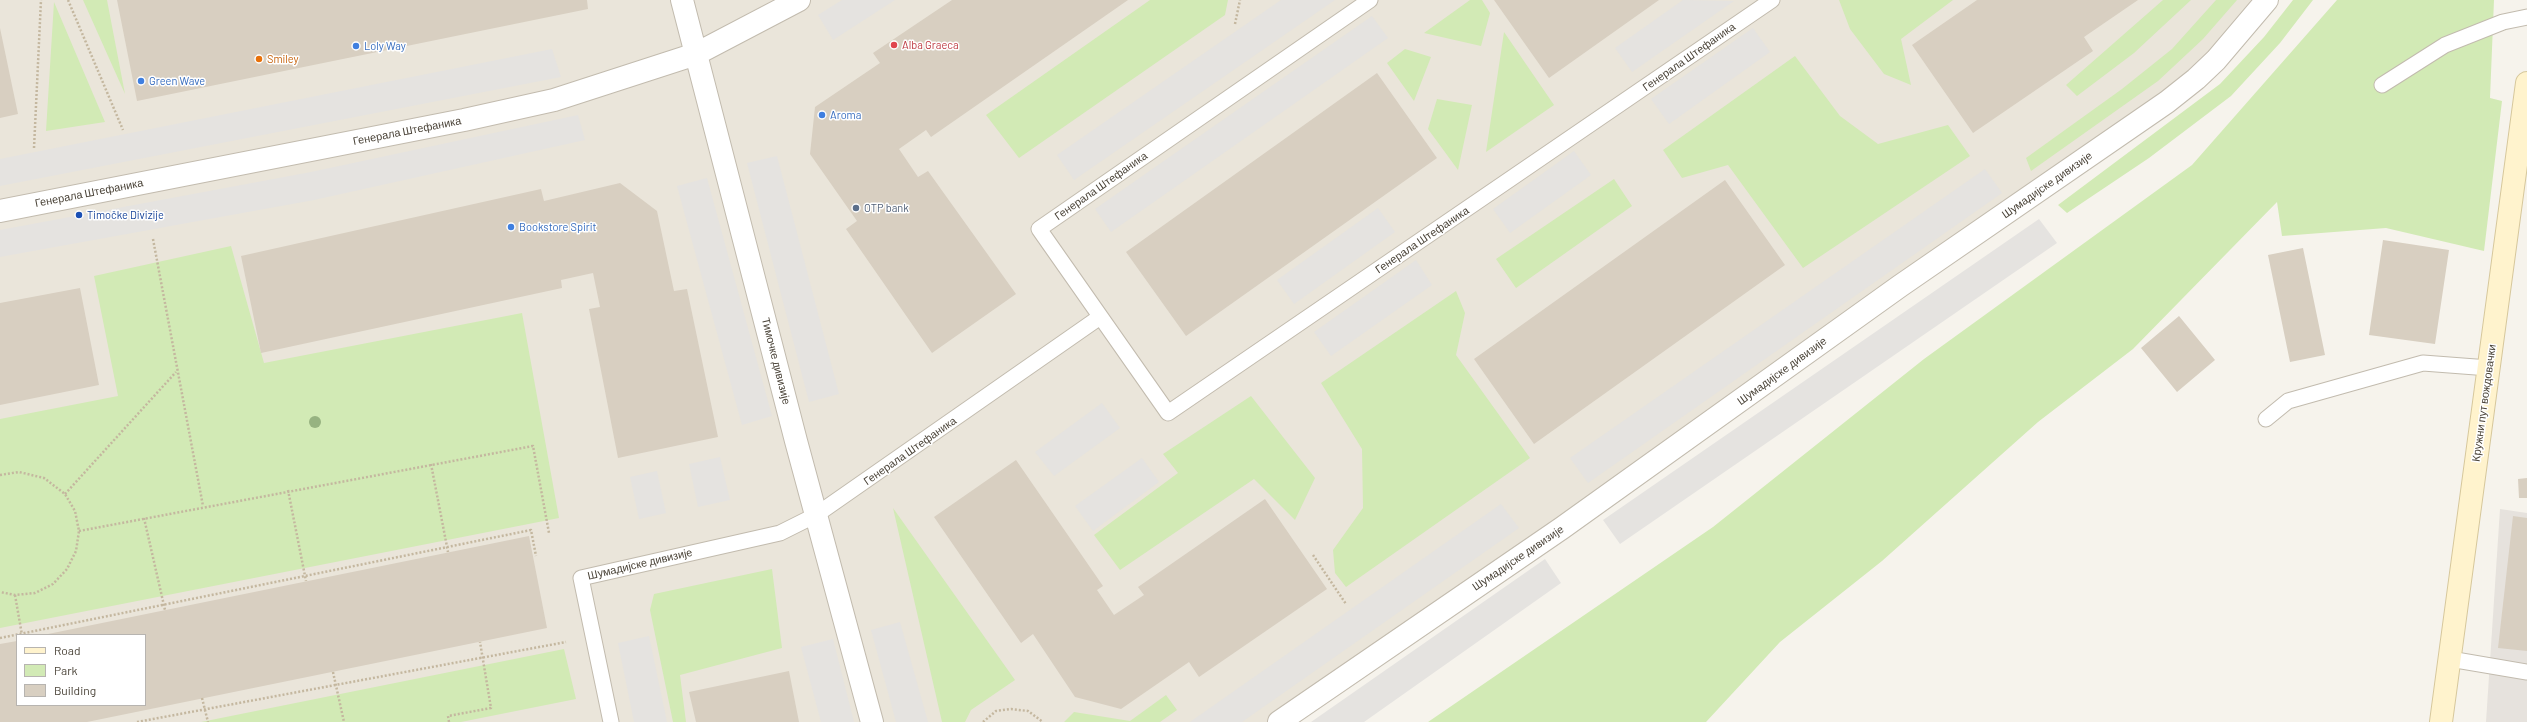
<!DOCTYPE html>
<meta charset="utf-8">
<style>
body{margin:0}
#map{position:relative;width:2527px;height:722px;overflow:hidden;background:#f6f3ec;font-family:Barlow,sans-serif}
canvas{display:block}
.legend{position:absolute;left:16px;top:634px;width:130px;height:72px;box-sizing:border-box;background:#fff;border:1px solid #b7b4b0;margin:0;padding:5px 7px;list-style:none;font-size:12px;color:#4b4439}
.legend li{display:flex;align-items:center;gap:8px;height:20px}
.legend b{width:20px;border:1px solid #b7b4b0}
</style>
<div id="map">
<canvas width="2527" height="722"></canvas>
<ul class="legend">
<li><b style="height:5px;background:#fff3cd"></b>Road</li>
<li><b style="height:11px;background:#d2eab5"></b>Park</li>
<li><b style="height:11px;background:#d8cfc1"></b>Building</li>
</ul>
</div>
<script>
const ctx = document.querySelector('canvas').getContext('2d');
ctx.lineJoin = 'round';
function fill(path, color) { ctx.fillStyle = color; ctx.fill(path, 'evenodd'); }
const poly = rows => new Path2D(rows.map(r => 'M' + r).join(''));
function trace(path, color, width, dash) { ctx.strokeStyle = color; ctx.lineWidth = width; ctx.lineCap = dash ? 'butt' : 'round'; ctx.setLineDash(dash || []); ctx.stroke(path); }
function drawText(font, color, halo, rows, align = 'center') {
  ctx.font = font + ' Barlow,sans-serif'; ctx.lineWidth = 3; ctx.setLineDash([]); ctx.textBaseline = 'middle'; ctx.strokeStyle = halo; ctx.fillStyle = color; for (const [text, x, y, turn = 0] of rows) {
    ctx.save(); ctx.translate(x, y); ctx.rotate((+turn || 0) * Math.PI / 180); ctx.textAlign = isNaN(turn) ? turn : align; if (halo) ctx.strokeText(text, 0, 0); ctx.fillText(text, 0, 0); ctx.restore();
  }
}
fill(poly([
 [0,0,2267,0,2216,60,1279,722,0,722],
 [17,635,145,635,145,705,17,705]
]), '#eae5da');
fill(poly([
 [2500,509,2527,513,2527,722,2486,722]
]), '#e6e2dd');
fill(poly([
 [83,0,107,0,125,94],
 [1150,0,1228,0,1225,15,1019,158,986,115],
 [1470,0,1482,0,1490,13,1481,46,1424,33],
 [1839,0,1953,0,1901,39,1911,85,1884,74,1850,29],
 [2163,0,2191,0,2134,53,2077,96,2066,85],
 [2216,0,2237,0,2203,39,2158,81,2031,171,2026,158,2122,89,2172,49],
 [2293,0,2313,0,2280,43,2231,96,2149,158,2067,213,2058,205,2220,84,2264,37],
 [2337,0,2494,0,2490,98,2502,101,2484,251,2386,228,2282,236,2277,202,2133,349,2038,422,1882,561,1780,642,1706,722,1428,722,1713,527,1924,359,2192,165],
 [54,2,105,122,46,131],
 [1504,32,1554,105,1486,152],
 [1405,49,1431,57,1414,101,1387,63],
 [1795,56,1840,116,1878,144,1948,125,1970,156,1803,268,1728,165,1682,178,1663,150],
 [1437,99,1472,105,1458,170,1428,129],
 [1614,179,1632,206,1516,288,1496,259],
 [231,246,264,363,522,313,559,518,0,628,0,419,118,396,94,276],
 [1456,291,1465,313,1456,355,1530,458,1346,587,1335,573,1333,550,1363,508,1362,449,1321,383],
 [1251,396,1315,478,1295,520,1254,479,1120,570,1094,535,1178,473,1163,454],
 [893,508,1015,680,971,710,965,722,942,722],
 [772,569,782,648,680,675,686,722,673,722,650,610,654,594],
 [564,649,576,699,461,722,201,722],
 [1166,695,1177,710,1160,722,1064,722,1074,712,1130,721]
]), '#d2eab5');
fill(poly([
 [842,0,895,0,833,40,818,15],
 [1281,0,1335,0,1074,180,1057,155],
 [1683,0,1734,1,1632,72,1615,48],
 [1372,16,1388,38,1111,232,1095,209],
 [1753,28,1770,52,1669,124,1651,99],
 [552,49,561,77,0,186,0,159],
 [578,115,585,140,314,200,0,257,0,230,311,172],
 [1574,151,1591,175,1510,233,1493,209],
 [777,156,839,394,809,402,747,163],
 [1985,169,2002,193,1588,483,1570,458],
 [707,178,772,416,742,425,677,186],
 [1378,208,1395,232,1294,304,1277,280],
 [2039,219,2057,243,1620,544,1603,520],
 [1416,260,1432,285,1331,356,1314,332],
 [1102,403,1120,428,1054,476,1035,452],
 [720,457,730,500,698,507,689,464],
 [1142,458,1159,482,1093,531,1075,506],
 [657,471,666,513,639,519,630,477],
 [1501,504,1519,528,1242,722,1190,722],
 [1545,559,1561,583,1364,722,1311,722],
 [900,622,928,722,896,722,871,630],
 [649,636,667,722,634,722,618,643],
 [833,639,854,722,821,722,801,647]
]), '#e5e3e0');
fill(poly([
 [117,0,587,0,588,9,137,101],
 [952,0,1128,0,931,137,926,130,899,149,918,177,928,171,1016,294,932,353,846,229,857,221,810,154,815,107,880,63,873,53],
 [1494,0,1659,0,1549,78],
 [1977,0,2138,0,2084,37,2093,51,1973,133,1912,45],
 [0,28,18,114,0,118],
 [1377,73,1437,158,1186,336,1126,252],
 [1725,180,1785,265,1534,444,1474,359],
 [620,183,657,211,674,291,687,289,718,437,618,458,589,309,600,307,593,273,561,280,562,288,261,353,241,256,541,189,544,201],
 [2383,240,2449,250,2435,344,2369,335],
 [2303,248,2325,355,2290,362,2268,255],
 [80,288,99,385,0,405,0,303],
 [2179,316,2215,360,2177,392,2141,348],
 [1016,460,1103,586,1097,590,1114,615,1144,595,1138,587,1265,499,1327,589,1199,677,1189,662,1121,709,1075,697,1033,634,1021,643,934,517],
 [2527,478,2527,498,2519,498,2518,479],
 [2513,516,2527,518,2527,651,2498,648],
 [529,536,547,628,87,722,0,722,0,644,17,641,17,705,145,705,145,635,48,634],
 [789,671,799,722,696,722,689,692]
]), '#d8cfc1');
const lane = poly([
 [1370,0,1039,229,1168,413,1772,0],
 [2382,85,2445,45,2503,22,2527,17],
 [2266,419,2288,401,2423,363,2489,368],
 [2450,659,2527,672],
 [611,722,581,578,780,533,816,515,1100,317]
]);
const street = poly([
 [682,0,796,441,872,722],
 [0,211,464,120,554,100,696,54,799,0],
 [1279,722,1562,528,1900,286,2167,102,2196,79,2216,60,2267,0]
]);
const secondary = poly([
 [2441,722,2527,83]
]);
trace(lane, '#c2bbae', 17);
trace(street, '#c2bbae', 24);
trace(secondary, '#d6c79b', 24);
trace(poly([
 [68,0,123,130],
 [1235,24,1240,0],
 [34,148,41,0],
 [153,239,203,506],
 [431,464,448,552],
 [0,475,19,472,44,478,65,494,75,511,79,531,76,551,67,569,53,584,35,593,15,595,0,592],
 [288,490,306,581],
 [65,494,176,372],
 [144,518,165,610],
 [79,531,533,446,549,533],
 [1313,555,1346,604],
 [15,595,22,635],
 [0,638,531,530,536,556],
 [333,672,344,722],
 [202,698,208,722],
 [137,722,566,642],
 [449,722,448,716,491,708,480,642],
 [983,722,996,711,1011,709,1028,711,1043,722]
]), '#c4b79f', 2.5, [2, 2]);
trace(lane, '#fff', 15);
trace(street, '#fff', 22);
trace(secondary, '#fff3cd', 22);
ctx.fillStyle = '#97b381';
for (const [x, y] of [
 [315,422]
]) { ctx.beginPath(); ctx.arc(x, y, 6, 0, 2 * Math.PI); ctx.fill(); }
for (const [x, y, r, color] of [
 [894,45,4,"#e0444e"],
 [356,46,4,"#3f7fe0"],
 [259,59,4,"#e8710a"],
 [141,81,4,"#3f7fe0"],
 [822,115,4,"#3f7fe0"],
 [856,208,4,"#5c6f8a"],
 [79,215,4,"#1a4fb4"],
 [511,227,4,"#3f7fe0"]
]) { const dot = new Path2D(); dot.arc(x, y, r, 0, 2 * Math.PI); ctx.fillStyle = color; ctx.fill(dot); trace(dot, '#fff', 1.5); }
drawText('11px', '#be3a42', '#fff', [
 ["Alba Graeca",902,45]
], 'left');
drawText('11px', '#366cbe', '#fff', [
 ["Loly Way",364,46],
 ["Green Wave",149,81],
 ["Aroma",830,115],
 ["Bookstore Spirit",519,227]
], 'left');
drawText('11px', '#4b4439', '#fff', [
 ["Генерала Штефаника",1689,57,-35],
 ["Генерала Штефаника",407,131,-11],
 ["Шумадијске дивизије",2047,185,-35],
 ["Генерала Штефаника",1101,186,-35],
 ["Генерала Штефаника",89,193,-11],
 ["Генерала Штефаника",1422,240,-34],
 ["Тимочке дивизије",776,361,76],
 ["Шумадијске дивизије",1782,371,-36],
 ["Кружни пут вождовачки",2484,403,-82],
 ["Генерала Штефаника",910,451,-35],
 ["Шумадијске дивизије",1518,558,-34],
 ["Шумадијске дивизије",640,564,-13]
]);
drawText('11px', '#c56008', '#fff', [
 ["Smiley",267,59]
], 'left');
drawText('11px', '#4e5e75', '#fff', [
 ["OTP bank",864,208]
], 'left');
drawText('11px', '#164399', '#fff', [
 ["Timočke Divizije",87,215]
], 'left');
</script>
